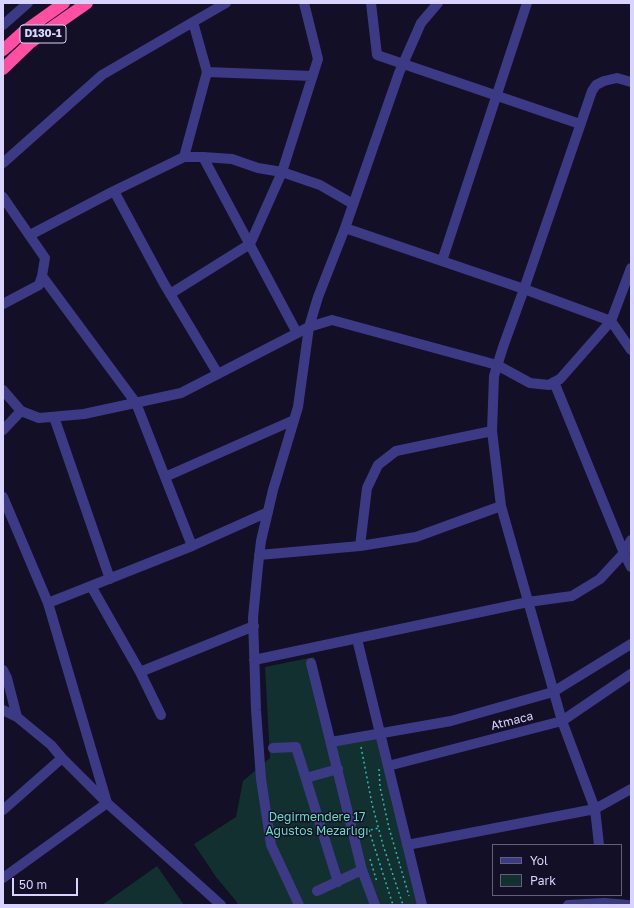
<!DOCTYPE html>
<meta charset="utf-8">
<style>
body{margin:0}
#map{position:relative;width:634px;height:908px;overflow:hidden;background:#130f26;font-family:"Golos Text",sans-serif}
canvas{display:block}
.frame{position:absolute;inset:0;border:4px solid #d9d4ff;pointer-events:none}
.legend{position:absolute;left:492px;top:844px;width:130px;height:52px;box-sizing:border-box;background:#130f26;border:1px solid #625e7d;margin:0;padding:5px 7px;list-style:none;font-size:12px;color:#d9d4ff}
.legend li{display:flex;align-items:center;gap:8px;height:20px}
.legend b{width:20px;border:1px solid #625e7d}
.scale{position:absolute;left:12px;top:878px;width:66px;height:18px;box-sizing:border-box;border:2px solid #d9d4ff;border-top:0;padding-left:5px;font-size:12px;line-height:14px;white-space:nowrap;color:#d9d4ff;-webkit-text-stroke:3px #130f26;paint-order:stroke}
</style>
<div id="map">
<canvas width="634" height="908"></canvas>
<div class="frame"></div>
<ul class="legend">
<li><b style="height:5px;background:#3d3a85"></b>Yol</li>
<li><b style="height:11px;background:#12302f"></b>Park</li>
</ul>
<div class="scale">50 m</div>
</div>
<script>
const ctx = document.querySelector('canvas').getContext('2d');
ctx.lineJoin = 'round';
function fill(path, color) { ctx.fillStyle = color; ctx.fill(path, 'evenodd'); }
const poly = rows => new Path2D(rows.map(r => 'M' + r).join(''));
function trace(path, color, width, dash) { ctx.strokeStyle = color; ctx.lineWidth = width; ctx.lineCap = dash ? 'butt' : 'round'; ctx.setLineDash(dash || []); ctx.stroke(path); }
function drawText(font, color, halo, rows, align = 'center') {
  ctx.font = font + ' "Golos Text",sans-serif'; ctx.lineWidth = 3; ctx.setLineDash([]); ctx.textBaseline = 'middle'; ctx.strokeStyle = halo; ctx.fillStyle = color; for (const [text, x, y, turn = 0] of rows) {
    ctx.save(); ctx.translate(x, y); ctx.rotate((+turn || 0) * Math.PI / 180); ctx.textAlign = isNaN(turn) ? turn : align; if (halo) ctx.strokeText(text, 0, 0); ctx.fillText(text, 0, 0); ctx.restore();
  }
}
fill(poly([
 [314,657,334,738,379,731,419,905,238,905,236,901,216,877,194,844,236,817,243,781,270,758,265,667],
 [157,866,184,905,102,905]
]), '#12302f');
trace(poly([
 [361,747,372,804,383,845,403,905],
 [379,769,380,787,389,828,409,896],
 [369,830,393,905],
 [361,832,379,828],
 [370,859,377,882]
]), '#2fb8b0', 1.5, [2, 3]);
trace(poly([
 [371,3,377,55,580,124],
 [3,25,28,3],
 [207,72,312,76],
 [184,157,207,72,193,22,226,3],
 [203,157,297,333],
 [3,163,102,75,193,22],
 [114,191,163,282,218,374],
 [3,197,45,258,42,276,39,285,3,304],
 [345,228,524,289,611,321,631,350],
 [30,235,114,191,184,157,203,157,232,159,258,168,282,172,320,185,353,204],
 [442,261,527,3],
 [42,276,136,403,192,546],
 [170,294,250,244,282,172,318,59,304,3],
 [554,382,624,553,631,567],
 [3,390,21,411,39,418,84,414,181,393,309,327,332,320,497,365,530,383,549,385,560,379,611,321,631,268],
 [54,417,110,579],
 [3,430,21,411],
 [165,477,294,420],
 [3,497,48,603,107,803,3,878],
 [360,546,367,488,378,465,396,451,492,431],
 [259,555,360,546,416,537,501,506],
 [91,586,140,672],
 [48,603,192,546,268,512],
 [357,639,422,905],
 [254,660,528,602,572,596,600,579,624,553,631,540],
 [311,663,362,870],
 [3,670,7,678,17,717],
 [3,710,17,717,51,745,62,758,107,803,200,886,221,905],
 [161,715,140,672,254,626],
 [331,742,451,721,553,692,631,644],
 [273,748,296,747,338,882],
 [388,766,562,721,631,674],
 [306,778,338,769],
 [3,810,62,758],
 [407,845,595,809,631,789],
 [599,845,595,809,562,721,501,506,492,431,494,376,503,347,524,289,592,91,596,85,604,81,617,78,631,82],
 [317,891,362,870,375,905],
 [299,905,271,845,261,779,256,710,253,618,258,566,261,541,273,490,298,407,309,327,318,297,345,228,399,73,421,23,438,3],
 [568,905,604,903,628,905]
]), '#3d3a85', 10);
trace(poly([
 [3,50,22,33,64,3],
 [3,69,31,42,87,3]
]), '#ff4fa3', 12);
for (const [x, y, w] of [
 [43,34,46]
]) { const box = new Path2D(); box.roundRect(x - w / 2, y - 9, w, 18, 3); ctx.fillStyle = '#130f26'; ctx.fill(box); trace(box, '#d9d4ff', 1); }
drawText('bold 11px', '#d9d4ff', null, [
 ["D130-1",43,34]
]);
drawText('12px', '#d9d4ff', '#130f26', [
 ["Atmaca",512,721,-14]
]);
drawText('12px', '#5fe0c0', '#130f26', [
 ["Değirmendere 17",317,817],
 ["Ağustos Mezarlığı",317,831]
]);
</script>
